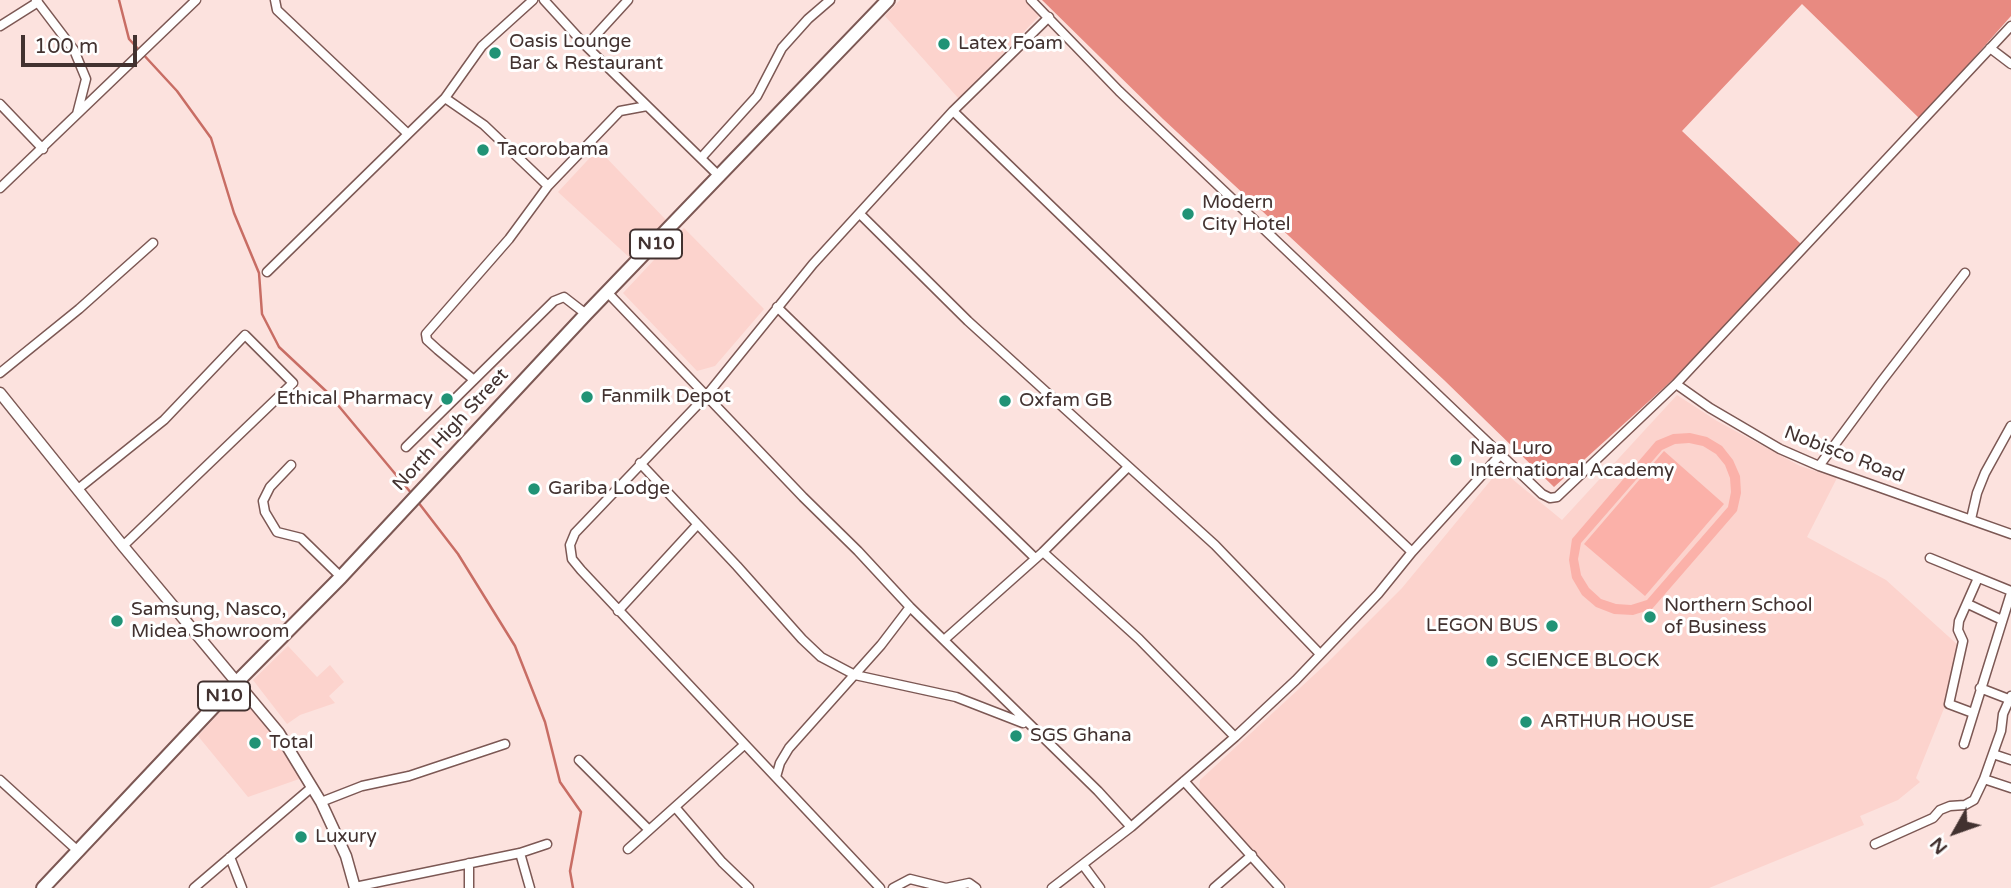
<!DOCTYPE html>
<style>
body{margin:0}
#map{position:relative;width:2011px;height:888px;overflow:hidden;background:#fce2de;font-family:"Varela Round",sans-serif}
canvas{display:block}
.north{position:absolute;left:1920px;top:797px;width:70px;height:70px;-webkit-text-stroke:5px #fff;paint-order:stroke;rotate:230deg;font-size:19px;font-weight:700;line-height:28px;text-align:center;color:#423230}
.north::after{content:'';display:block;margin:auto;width:24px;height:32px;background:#423230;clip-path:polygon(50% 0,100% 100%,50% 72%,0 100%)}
.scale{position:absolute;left:21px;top:35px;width:116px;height:32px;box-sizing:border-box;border:4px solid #423230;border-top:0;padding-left:9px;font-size:21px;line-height:24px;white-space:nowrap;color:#423230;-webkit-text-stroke:5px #fff;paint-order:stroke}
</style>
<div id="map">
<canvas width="2011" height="888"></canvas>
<div class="north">N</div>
<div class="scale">100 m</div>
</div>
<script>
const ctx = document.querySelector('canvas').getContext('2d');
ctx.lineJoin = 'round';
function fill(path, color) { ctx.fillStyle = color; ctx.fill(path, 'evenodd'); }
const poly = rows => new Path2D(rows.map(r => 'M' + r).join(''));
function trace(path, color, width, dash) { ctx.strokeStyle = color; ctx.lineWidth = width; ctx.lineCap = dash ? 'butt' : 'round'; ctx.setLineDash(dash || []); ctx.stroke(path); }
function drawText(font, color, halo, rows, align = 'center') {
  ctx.font = font + ' "Varela Round",sans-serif'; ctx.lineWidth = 6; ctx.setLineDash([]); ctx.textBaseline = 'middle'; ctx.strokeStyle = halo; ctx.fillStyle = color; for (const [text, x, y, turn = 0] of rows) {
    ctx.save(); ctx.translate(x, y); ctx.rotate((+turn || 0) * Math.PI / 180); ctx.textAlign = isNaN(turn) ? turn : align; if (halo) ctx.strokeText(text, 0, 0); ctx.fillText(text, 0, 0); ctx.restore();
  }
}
fill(poly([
 [900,0,1026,0,1040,15,959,99,885,16],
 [598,149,667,221,630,258,558,192],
 [684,228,764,309,715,366,697,371,623,293],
 [1677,395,1717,421,1800,466,1837,478,1807,537,1886,580,1959,646,1947,701,1916,778,1920,782,1898,800,1860,816,1864,825,1709,888,1288,888,1199,792,1200,780,1327,663,1402,588,1500,469,1562,520],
 [288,646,317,677,330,665,344,682,329,696,335,703,300,715,287,724,253,680],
 [242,688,274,728,302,778,248,797,198,736]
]), '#fcd3cd');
fill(poly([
 [1690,433,1707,437,1722,446,1733,460,1740,476,1741,493,1737,511,1652,609,1633,615,1614,614,1596,607,1582,595,1572,578,1569,560,1572,539,1656,441,1673,434],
 [1689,443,1703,446,1716,454,1725,465,1730,478,1731,492,1728,507,1647,600,1631,605,1616,604,1601,599,1589,588,1581,575,1578,559,1581,543,1662,450,1675,444],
 [1664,451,1724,504,1645,596,1584,544]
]), '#fbb1a9');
fill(poly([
 [1042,0,2011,0,2011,16,1920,119,1802,4,1682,131,1801,244,1750,306,1678,375,1554,487,1444,380,1163,119]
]), '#e88a81');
trace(poly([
 [119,0,129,39,177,91,211,138,234,213,259,273,262,314,279,347,327,392,412,494],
 [418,502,458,554,515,646,545,722,560,782,581,812,570,871,573,888]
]), '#c86d64', 2.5);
const minor = poly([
 [36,0,74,50,86,79,77,114],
 [275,0,277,10,408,134,445,98,484,125,548,186,620,111,647,106],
 [544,0,586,46,720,177],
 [1031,0,1119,91,1542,494,1550,498,1557,497,1676,384,2011,26],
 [0,26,38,2],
 [586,46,628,0],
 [1990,48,2011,64],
 [445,98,482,46,533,0],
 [0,104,43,149],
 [953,111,1269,417,1412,552],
 [701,158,757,96,782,48,808,19,830,0],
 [0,188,196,0],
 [860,214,968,321,1215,545,1320,654],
 [267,272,408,134],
 [608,293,803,497,858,551,910,607,1098,791,1131,827],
 [777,307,1034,557],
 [0,373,79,309,153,243],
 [474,380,438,350,427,340,426,334,509,239,548,186],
 [1676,384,1710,408,1780,449,1819,466,2011,534],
 [406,447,554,301,564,297,586,314],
 [640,463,737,566,802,639,821,657,855,675,956,697,1023,723],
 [291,465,270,487,263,501,265,512,277,532,301,538,341,577],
 [1819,466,1881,382,1965,273],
 [78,489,164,420,245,335,293,383,123,546],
 [1971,519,1977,493,1985,473,2011,426],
 [1043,552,1139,639,1235,737],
 [1930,558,2011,591],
 [1968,604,2002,620],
 [618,611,697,525],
 [944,640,1043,552,1127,468],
 [1980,688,2011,700],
 [1973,713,1949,704,1963,641,1958,630,1959,621,1978,578],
 [1964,744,2011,593],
 [1993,754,2011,760],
 [579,760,649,830],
 [776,777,780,763,789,748,881,645,910,607],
 [1984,779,2001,731,2003,714,2011,696],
 [0,780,79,852],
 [1184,781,1280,888],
 [321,802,362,786,409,776,505,744],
 [675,807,722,862,749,888],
 [1875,844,1933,818,1940,810,1950,806,1965,805,1974,800,1984,779,2011,788],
 [628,849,744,745],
 [520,853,530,888],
 [230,857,242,888],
 [469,863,469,888],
 [1083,865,1100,888],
 [355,887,520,853,547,844],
 [194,888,311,788],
 [880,888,581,570,572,559,570,545,575,533,707,395,813,264,953,111,1049,17],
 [893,888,910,879,946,888],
 [946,888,969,883,976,888],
 [1052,888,1131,827,1235,737,1296,680,1378,594,1412,552,1501,454],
 [1214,888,1252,855]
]);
const tertiary = poly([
 [0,393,123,546,279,733,321,802,346,856,355,888]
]);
const trunk = poly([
 [43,888,238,681,341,577,586,314,888,0]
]);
trace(minor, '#7c5854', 11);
trace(tertiary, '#7c5854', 13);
trace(trunk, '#7c5854', 16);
trace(minor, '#fff', 8);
trace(tertiary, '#fff', 10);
trace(trunk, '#fff', 12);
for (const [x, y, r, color] of [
 [944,44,7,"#219376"],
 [495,53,7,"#219376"],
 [483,150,7,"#219376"],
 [1188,214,7,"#219376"],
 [587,397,7,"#219376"],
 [447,399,7,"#219376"],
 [1005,401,7,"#219376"],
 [1456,460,7,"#219376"],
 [534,489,7,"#219376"],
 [1650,617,7,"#219376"],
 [117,621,7,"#219376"],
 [1552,626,7,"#219376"],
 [1492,661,7,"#219376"],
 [1526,722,7,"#219376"],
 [1016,736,7,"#219376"],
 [255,743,7,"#219376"],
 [301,837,7,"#219376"]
]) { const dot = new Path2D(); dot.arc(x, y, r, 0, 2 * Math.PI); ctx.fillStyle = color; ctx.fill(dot); trace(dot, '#fff', 2.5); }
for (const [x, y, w] of [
 [656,244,52],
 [224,696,52]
]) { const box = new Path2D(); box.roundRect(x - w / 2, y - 14.5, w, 29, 5); ctx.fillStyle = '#fff'; ctx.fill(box); trace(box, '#423230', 2); }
drawText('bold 18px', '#423230', null, [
 ["N10",656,244],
 ["N10",224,696]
]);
drawText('19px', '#423230', '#fff', [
 ["Oasis Lounge",509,42],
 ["Bar & Restaurant",509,64],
 ["Latex Foam",958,44],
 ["Tacorobama",497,150],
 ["Modern",1202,203],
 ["City Hotel",1202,225],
 ["Fanmilk Depot",601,397],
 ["Ethical Pharmacy",433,399,"right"],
 ["Oxfam GB",1019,401],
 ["Naa Luro",1470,449],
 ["International Academy",1470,471],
 ["Gariba Lodge",548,489],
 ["Northern School",1664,606],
 ["of Business",1664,628],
 ["Samsung, Nasco,",131,610],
 ["Midea Showroom",131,632],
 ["LEGON BUS",1538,626,"right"],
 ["SCIENCE BLOCK",1506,661],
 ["ARTHUR HOUSE",1540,722],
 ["SGS Ghana",1030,736],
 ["Total",269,743],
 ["Luxury",315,837]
], 'left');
drawText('19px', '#423230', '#fff', [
 ["North High Street",451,430,-47],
 ["Nobisco Road",1844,455,21]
]);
</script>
